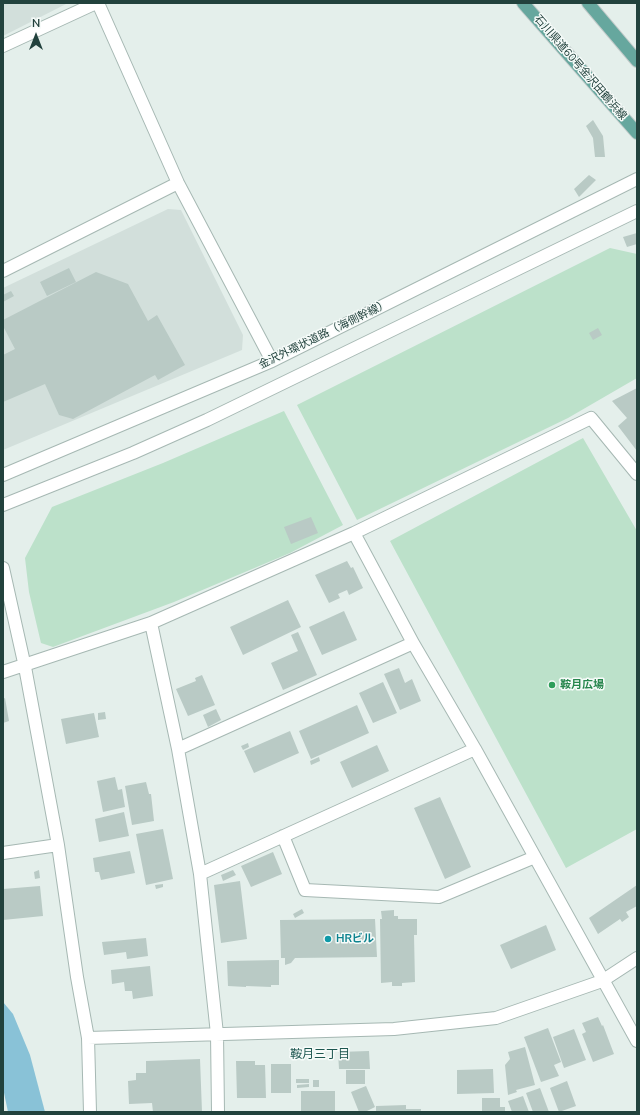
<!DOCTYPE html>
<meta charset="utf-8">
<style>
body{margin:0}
#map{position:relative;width:640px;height:1115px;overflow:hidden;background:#e4efeb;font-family:"Nunito Sans",sans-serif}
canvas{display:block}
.frame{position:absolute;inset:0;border:4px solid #22423d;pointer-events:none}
.north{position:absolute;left:16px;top:16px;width:40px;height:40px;-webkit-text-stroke:3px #f6fbf9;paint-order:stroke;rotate:0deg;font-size:11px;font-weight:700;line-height:16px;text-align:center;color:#22423d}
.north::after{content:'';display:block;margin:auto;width:14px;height:18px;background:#22423d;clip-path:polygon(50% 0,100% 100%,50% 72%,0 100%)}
</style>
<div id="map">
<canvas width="640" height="1115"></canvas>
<div class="frame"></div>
<div class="north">N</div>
</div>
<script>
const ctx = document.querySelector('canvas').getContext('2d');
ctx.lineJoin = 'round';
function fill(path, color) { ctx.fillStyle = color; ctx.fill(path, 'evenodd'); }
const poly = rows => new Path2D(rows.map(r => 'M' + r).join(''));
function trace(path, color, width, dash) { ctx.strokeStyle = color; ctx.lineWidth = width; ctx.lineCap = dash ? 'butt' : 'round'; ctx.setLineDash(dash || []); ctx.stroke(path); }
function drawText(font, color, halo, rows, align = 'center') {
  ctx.font = font + ' "Nunito Sans","Noto Sans JP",sans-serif'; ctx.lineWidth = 3; ctx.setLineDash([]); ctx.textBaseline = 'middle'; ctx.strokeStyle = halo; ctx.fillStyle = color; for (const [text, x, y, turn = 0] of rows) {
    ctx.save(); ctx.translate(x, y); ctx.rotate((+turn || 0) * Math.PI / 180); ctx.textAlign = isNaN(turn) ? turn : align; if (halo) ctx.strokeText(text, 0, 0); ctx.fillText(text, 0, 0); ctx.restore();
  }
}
fill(poly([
 [3,3,68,3,3,36],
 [168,209,181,210,243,335,242,350,3,450,3,288]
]), '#d2dfdb');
fill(poly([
 [610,248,637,254,637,378,568,418,357,520,297,405],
 [284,411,343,525,290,553,174,602,53,647,41,643,29,592,25,558,52,507,163,463],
 [583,438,637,531,637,829,566,868,390,541]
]), '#bce1ca');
fill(poly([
 [3,1002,13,1014,30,1055,45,1112,8,1112,3,1088]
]), '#89c2d7');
fill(poly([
 [593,120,603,136,605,157,595,157,593,138,586,126],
 [589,175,596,180,579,197,574,189],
 [637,233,637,244,627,247,623,237],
 [69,268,76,282,47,296,40,282],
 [96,272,128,284,148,321,157,315,185,365,158,380,155,375,73,419,59,415,45,384,3,402,3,355,15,349,3,326,3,320],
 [11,291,14,296,3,302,3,295],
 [598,328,602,335,593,340,589,333],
 [637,388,637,451,618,426,627,418,612,401],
 [311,517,318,533,291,544,284,527],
 [347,561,351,568,353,567,363,588,349,595,347,590,338,594,340,598,329,603,315,575],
 [288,600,301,627,243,655,230,627],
 [344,611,357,640,322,655,309,627],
 [298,632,317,675,283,690,271,663,298,651,291,635],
 [399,668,405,683,412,679,421,701,400,710,384,674],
 [202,675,215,705,188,716,176,689,196,681,195,678],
 [383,682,397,713,373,723,359,693],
 [5,698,9,721,3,723,3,699],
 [357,705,369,733,311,759,299,731],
 [216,709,221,720,208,727,203,715],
 [105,712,106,719,98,720,98,713],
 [94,713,99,737,66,744,61,719],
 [290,731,299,753,254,773,244,751],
 [248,743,249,747,243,750,241,746],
 [377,745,389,771,352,788,340,762],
 [319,757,320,761,311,765,310,761],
 [115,777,118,790,122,789,125,807,103,812,97,781],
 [146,782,149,794,151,794,154,821,132,825,125,786],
 [440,797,471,867,445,879,414,808],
 [124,812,129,836,99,842,95,819],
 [163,829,173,879,146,885,136,834],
 [130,851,135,873,101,880,99,872,95,872,93,858],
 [273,852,282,874,251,887,241,866],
 [39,870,40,878,35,879,34,872],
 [233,870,236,875,223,881,221,875],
 [240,881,247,939,221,943,214,885],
 [163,884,163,887,156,889,155,885],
 [637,885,637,906,626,912,629,917,622,922,620,919,598,934,589,918],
 [40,886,43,916,3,920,3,889],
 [302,909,304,913,295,918,293,914],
 [394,910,394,916,398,916,398,919,417,919,417,935,414,935,415,982,402,983,402,986,392,986,392,982,381,983,380,919,382,919,381,911],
 [375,919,377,957,295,958,291,963,285,965,285,958,281,958,280,920],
 [546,925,556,950,511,969,500,945],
 [146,938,148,956,127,959,126,952,104,955,102,942],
 [279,960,279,985,271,985,271,987,246,986,246,987,228,986,227,961],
 [150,966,153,996,133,999,132,991,125,991,124,982,112,984,111,970],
 [598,1017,602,1026,603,1025,614,1054,593,1062,582,1034,586,1032,582,1023],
 [548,1028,561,1062,554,1065,559,1076,541,1082,524,1037],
 [574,1029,586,1060,564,1068,553,1037],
 [525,1047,535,1085,516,1090,517,1092,508,1095,505,1065,510,1059,508,1052],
 [369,1051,370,1069,339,1069,338,1052],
 [200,1059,202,1112,153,1112,152,1103,129,1104,128,1081,136,1080,136,1073,146,1073,146,1061],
 [236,1061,255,1061,255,1065,265,1065,266,1098,237,1098],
 [271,1064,291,1064,291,1093,271,1093],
 [493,1069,494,1093,457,1094,457,1070],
 [346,1070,365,1070,365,1084,346,1084],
 [296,1079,309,1079,309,1083,296,1083],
 [313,1080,319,1080,319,1087,313,1087],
 [567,1081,576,1106,559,1112,550,1088],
 [309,1084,309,1087,297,1088,297,1085],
 [366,1086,375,1107,365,1112,359,1112,351,1092],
 [540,1088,549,1112,533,1112,526,1093],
 [301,1091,335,1091,335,1112,301,1112],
 [523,1096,529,1112,512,1112,508,1101],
 [482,1098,500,1098,500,1107,505,1107,505,1112,482,1112],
 [406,1105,406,1109,421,1109,421,1112,376,1112,376,1106]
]), '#b9cac5');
const minor = poly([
 [98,3,178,183,272,361],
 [3,46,96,3],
 [3,271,178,183],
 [3,475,272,361,637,179],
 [3,505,133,453,207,420,637,211],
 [354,533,413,643],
 [3,568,25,667,58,845,77,977,88,1038],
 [151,623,178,749],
 [3,672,151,623,354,533,591,418,637,474],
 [283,836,305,890,439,897,535,857],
 [3,853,58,845],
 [200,874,178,749,413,643,475,749],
 [90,1112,88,1038,394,1029,496,1018,602,981,637,958],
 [218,1112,217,1034,200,874,475,749,637,1041]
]);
const major = poly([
 [523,3,637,133],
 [588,3,637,61]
]);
trace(minor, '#a6b8b3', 14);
trace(major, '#c1cac9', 14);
trace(minor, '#fff', 12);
trace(major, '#66a79e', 12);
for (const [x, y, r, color] of [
 [552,685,4,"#2e9e5b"],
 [328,939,4,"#0f9aa8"]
]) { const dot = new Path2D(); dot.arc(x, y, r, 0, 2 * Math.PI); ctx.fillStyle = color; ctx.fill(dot); trace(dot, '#f6fbf9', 1.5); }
drawText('11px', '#22423d', '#f6fbf9', [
 ["石川県道60号金沢田鶴浜線",580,68,49],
 ["金沢外環状道路（海側幹線）",324,335,-26]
]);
drawText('bold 11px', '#27864d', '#f6fbf9', [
 ["鞍月広場",560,685]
], 'left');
drawText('bold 11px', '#0d838f', '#f6fbf9', [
 ["HRビル",336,939]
], 'left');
drawText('12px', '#1c564f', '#f6fbf9', [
 ["鞍月三丁目",320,1055]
]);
</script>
